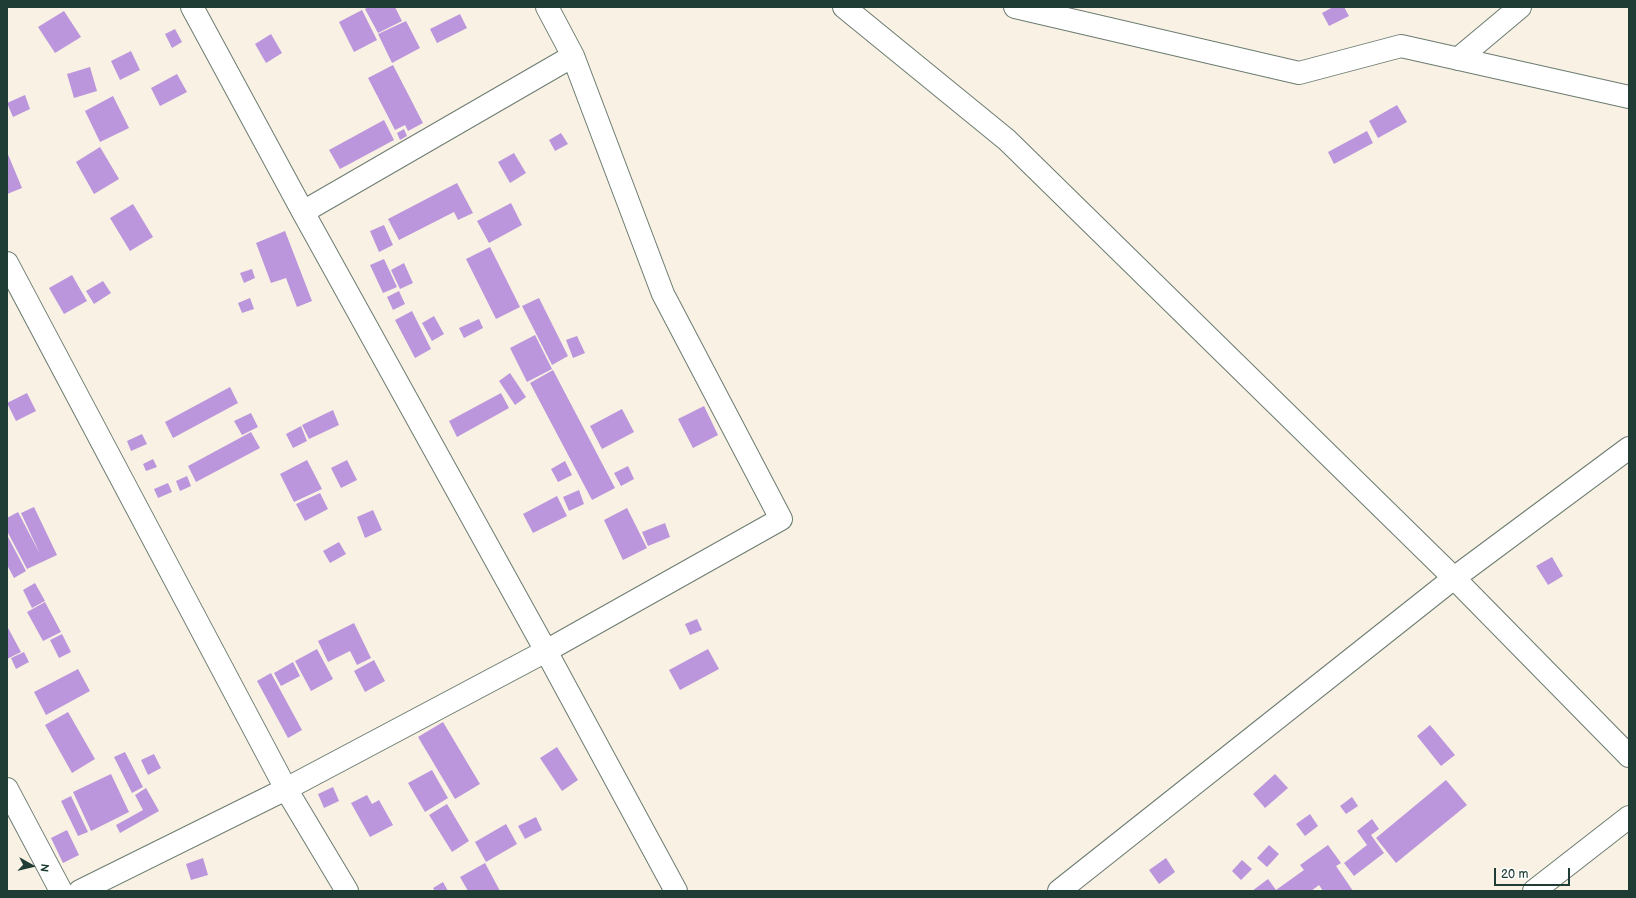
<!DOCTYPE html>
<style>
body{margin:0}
#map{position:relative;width:1636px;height:898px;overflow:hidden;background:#f9f1e3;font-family:"Balsamiq Sans",sans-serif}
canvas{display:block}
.frame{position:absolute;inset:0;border:8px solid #1f3d34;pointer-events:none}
.north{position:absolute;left:12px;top:846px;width:40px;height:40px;-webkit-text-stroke:3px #fff;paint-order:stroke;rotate:98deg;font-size:11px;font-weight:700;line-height:16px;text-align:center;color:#1f3d34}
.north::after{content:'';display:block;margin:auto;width:14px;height:18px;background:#1f3d34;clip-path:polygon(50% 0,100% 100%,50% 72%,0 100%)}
.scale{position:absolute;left:1494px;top:868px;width:76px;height:18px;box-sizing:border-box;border:2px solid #1f3d34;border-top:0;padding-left:5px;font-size:12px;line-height:14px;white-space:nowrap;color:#1f3d34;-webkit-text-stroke:3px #fff;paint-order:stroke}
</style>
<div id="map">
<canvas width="1636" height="898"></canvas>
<div class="frame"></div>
<div class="north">N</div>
<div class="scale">20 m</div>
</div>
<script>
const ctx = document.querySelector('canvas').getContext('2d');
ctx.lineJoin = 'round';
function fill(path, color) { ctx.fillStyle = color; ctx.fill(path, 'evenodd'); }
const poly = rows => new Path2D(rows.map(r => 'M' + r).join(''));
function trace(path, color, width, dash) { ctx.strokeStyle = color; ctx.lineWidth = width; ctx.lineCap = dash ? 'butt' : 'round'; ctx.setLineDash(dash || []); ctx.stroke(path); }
fill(poly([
 [368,7,395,7,402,21,378,33,365,9],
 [1333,7,1344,7,1349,16,1329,26,1322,13],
 [362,10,377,40,354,52,339,22],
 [64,11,81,37,55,53,38,27],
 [460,14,467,28,437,43,430,29],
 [406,21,420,48,392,63,378,34],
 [175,29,182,42,172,48,165,34],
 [271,34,282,53,266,63,255,44],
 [131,51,140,70,120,80,111,61],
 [393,65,423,123,408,131,405,125,395,130,368,78],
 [90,67,97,91,74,98,67,74],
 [177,74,187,92,160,106,151,88],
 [25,95,30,109,13,117,7,103],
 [113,96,129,128,100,142,85,111],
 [1397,105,1407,122,1378,138,1369,121],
 [384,120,394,140,340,169,329,150],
 [404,129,407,136,400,140,397,133],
 [1367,131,1373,143,1334,164,1328,152],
 [561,133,568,144,555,151,549,140],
 [100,147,119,179,94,194,76,162],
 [7,152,22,188,7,194],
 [514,153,526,173,510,183,498,162],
 [457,183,473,213,458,220,454,212,399,240,388,219],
 [511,203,522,225,489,243,477,221],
 [133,204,153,237,130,251,110,218],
 [384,225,393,245,379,252,370,231],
 [285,231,312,301,297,307,286,278,271,283,256,243],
 [490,247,520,307,496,319,466,259],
 [384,259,397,287,383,293,370,265],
 [404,263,413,283,400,289,391,270],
 [252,269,255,278,244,283,240,273],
 [72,275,87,301,64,314,49,288],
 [103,281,111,293,94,304,86,291],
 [399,291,405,304,393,310,387,297],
 [250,298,254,309,242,313,238,303],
 [539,298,568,356,552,365,522,306],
 [412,311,431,349,415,358,395,320],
 [434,316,444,334,432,341,422,323],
 [479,319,483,328,464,338,459,328],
 [535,335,552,369,527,382,510,348],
 [577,336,585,353,573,358,566,340],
 [553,370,615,488,592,500,530,383],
 [510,373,526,397,515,405,499,381],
 [230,387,238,403,173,438,165,422],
 [27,393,36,411,16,421,7,403],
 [501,393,509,408,457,437,449,421],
 [704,406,718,435,693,448,678,419],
 [622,409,634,432,602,449,590,426],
 [333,410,339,425,309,439,302,425],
 [251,413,258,427,242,435,234,421],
 [301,426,307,441,293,448,286,434],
 [251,432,260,448,196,482,188,466],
 [142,434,147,444,131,451,127,441],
 [153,459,157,467,146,471,143,464],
 [307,460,322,489,294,502,280,474],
 [347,460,357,480,341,488,331,468],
 [565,461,572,475,558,482,551,469],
 [628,466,634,479,621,486,614,473],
 [187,476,191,486,180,491,176,481],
 [168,483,172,492,158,498,154,489],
 [579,490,584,504,569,511,563,497],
 [320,493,328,509,305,521,296,504],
 [557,496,567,516,533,533,523,514],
 [34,507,57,555,27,569,7,531,7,518,18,512,40,554,21,513],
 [627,508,647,548,623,560,604,520],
 [373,510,382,530,365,538,357,517],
 [665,523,670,537,648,546,642,532],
 [7,535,26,571,14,578,7,565],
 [339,542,346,554,330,563,323,551],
 [1552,557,1563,576,1548,585,1536,566],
 [35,583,45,601,32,608,23,590],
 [45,602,61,632,43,641,27,612],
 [697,619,702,630,690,635,685,624],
 [354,623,371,658,357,665,350,651,328,662,318,641],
 [7,626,21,652,7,659],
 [62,634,71,652,59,658,50,640],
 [317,649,333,679,311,691,295,661],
 [708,649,719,669,680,690,669,670],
 [24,652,29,662,16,669,11,658],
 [374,660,385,681,365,692,354,671],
 [293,662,300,676,281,686,274,673],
 [78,669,90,691,46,715,34,692],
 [271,673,302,730,288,738,257,681],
 [68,712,95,759,72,773,45,725],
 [443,722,480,784,455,799,418,737],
 [1430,725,1455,755,1441,766,1417,736],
 [557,747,578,780,562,791,540,758],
 [125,752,143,787,132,793,114,757],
 [154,754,161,768,148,775,141,760],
 [432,770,448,798,425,812,408,783],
 [111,774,129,812,91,831,73,792],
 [1275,774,1288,788,1265,808,1253,794],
 [1446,780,1467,805,1396,863,1376,838],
 [333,787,339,801,324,808,318,794],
 [146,788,159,811,120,833,116,825,143,810,135,795],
 [367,795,372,804,379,800,393,825,370,837,351,803],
 [71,796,88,832,78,836,61,801],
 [1352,797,1358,806,1346,814,1340,806],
 [447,804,469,841,452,852,429,815],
 [1310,814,1318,826,1305,836,1296,824],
 [536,817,542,830,525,839,518,826],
 [1372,819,1379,829,1371,835,1384,853,1354,876,1344,863,1367,845,1357,831],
 [506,824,517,844,486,862,475,842],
 [67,830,79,855,63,863,51,838],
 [1269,845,1279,854,1267,867,1257,858],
 [1328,845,1341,863,1336,866,1353,891,1323,891,1319,885,1311,891,1252,891,1268,879,1276,890,1304,870,1300,865],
 [203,858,208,875,191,880,186,864],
 [1166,858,1175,872,1159,884,1149,870],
 [1242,860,1252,869,1241,880,1232,871],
 [485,863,500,891,468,891,460,877],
 [443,882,448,891,435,891,433,888]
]), '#bb96dc');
const street = poly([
 [192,7,303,212,546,651,676,891],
 [844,7,1007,140,1454,578,1629,756],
 [1015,7,1299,73,1401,46,1629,97],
 [1458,59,1520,7],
 [303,212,573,56],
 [7,263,286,789,347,891],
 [7,789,61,891],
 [80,891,286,789,546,651,781,519,663,294,573,56,547,7],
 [1059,891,1454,578,1629,448],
 [1534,891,1629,817]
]);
trace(street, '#6b7c71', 24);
trace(street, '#fff', 22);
</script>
